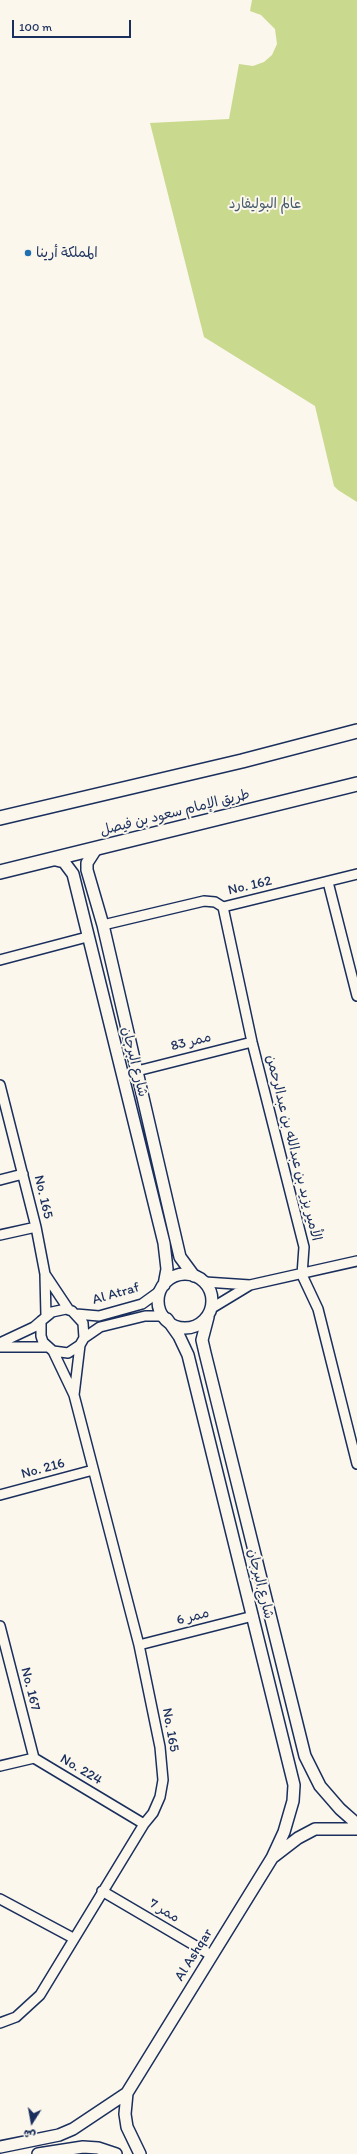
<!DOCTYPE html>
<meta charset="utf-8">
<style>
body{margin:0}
#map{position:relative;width:357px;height:2154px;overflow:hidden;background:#fbf7ec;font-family:Itim,"Playpen Sans Arabic",sans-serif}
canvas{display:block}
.north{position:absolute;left:12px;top:2102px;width:40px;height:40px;-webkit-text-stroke:3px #fbf7ec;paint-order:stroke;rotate:191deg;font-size:11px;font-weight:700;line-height:16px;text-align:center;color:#1b2f5e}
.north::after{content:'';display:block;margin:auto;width:14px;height:18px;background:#1b2f5e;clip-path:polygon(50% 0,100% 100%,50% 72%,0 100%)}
.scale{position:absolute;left:12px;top:20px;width:119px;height:18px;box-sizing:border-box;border:2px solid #1b2f5e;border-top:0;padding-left:5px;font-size:12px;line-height:14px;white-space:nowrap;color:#1b2f5e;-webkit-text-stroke:3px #fbf7ec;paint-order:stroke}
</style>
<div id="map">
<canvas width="357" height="2154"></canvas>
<div class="north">ش</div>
<div class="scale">100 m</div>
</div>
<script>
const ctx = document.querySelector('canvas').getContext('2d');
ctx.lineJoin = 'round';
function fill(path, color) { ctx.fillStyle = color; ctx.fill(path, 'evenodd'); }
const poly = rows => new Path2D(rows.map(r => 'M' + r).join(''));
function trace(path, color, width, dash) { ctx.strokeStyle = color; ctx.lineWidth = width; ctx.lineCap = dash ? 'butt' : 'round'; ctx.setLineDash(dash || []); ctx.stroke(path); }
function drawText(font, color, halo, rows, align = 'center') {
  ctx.font = font + ' Itim,"Playpen Sans Arabic",sans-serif'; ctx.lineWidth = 4; ctx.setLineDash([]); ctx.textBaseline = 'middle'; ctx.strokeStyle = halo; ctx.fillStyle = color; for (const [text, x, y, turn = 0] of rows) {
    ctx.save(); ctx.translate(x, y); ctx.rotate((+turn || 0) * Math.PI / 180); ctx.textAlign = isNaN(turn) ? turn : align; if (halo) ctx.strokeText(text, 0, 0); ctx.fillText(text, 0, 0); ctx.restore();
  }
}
fill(poly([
 [252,0,357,0,357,502,338,490,334,486,315,406,204,337,150,123,229,119,239,64,253,66,264,62,272,55,277,44,275,29,261,15,250,11]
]), '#c9d98e');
const minor = poly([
 [328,882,357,996],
 [223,907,252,1042,304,1247,302,1275,318,1309,357,1464],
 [103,925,204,901,215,902,223,907,357,874],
 [0,960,87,937],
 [137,1071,252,1042],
 [0,1085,36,1227,45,1274,69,1310],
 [0,1180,23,1174],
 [0,1235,36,1227],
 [45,1275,46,1316],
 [205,1282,250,1285,212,1308],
 [250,1285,357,1261],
 [76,1314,99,1316,142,1304,160,1291],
 [84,1338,100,1327,145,1316,164,1316],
 [0,1343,34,1327,41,1321],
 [0,1347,47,1347],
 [53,1351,74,1395,80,1345,84,1338,83,1323,72,1311,66,1309,52,1312,41,1321,41,1336,43,1342,53,1351,68,1353,80,1345],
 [0,1495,93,1470],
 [0,1626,34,1758],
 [139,1645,253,1616],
 [0,1766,34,1758,144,1824],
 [102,1891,211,1955],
 [0,1899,73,1938],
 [0,2023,16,2017,40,1995,144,1824,153,1813,160,1797,163,1780,160,1747,139,1645,74,1395]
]);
const tertiary = poly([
 [96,849,87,863,87,870,103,925,180,1257,194,1276],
 [52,859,64,862,73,874,164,1243,167,1269,164,1285],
 '158 1301a27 27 0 1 1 54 0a27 27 0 1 1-54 0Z',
 [208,1317,202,1340,205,1353,305,1756,320,1786,340,1809,357,1824],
 [167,1319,179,1336,188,1355,294,1785,293,1801,284,1832,272,1858],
 [0,2147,59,2135,73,2129,127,2093],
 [38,2154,83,2147,98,2148,116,2154],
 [140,2154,127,2127,125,2114,127,2093,272,1858,298,1838,315,1829,357,1829]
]);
const secondary = poly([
 [0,818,242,761,357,731],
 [0,872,357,784]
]);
trace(minor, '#1b2f5e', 12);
trace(tertiary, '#1b2f5e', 14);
trace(secondary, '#1b2f5e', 16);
trace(minor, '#fbf7ec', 9);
trace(tertiary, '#fbf7ec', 11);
trace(secondary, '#fbf7ec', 13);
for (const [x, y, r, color] of [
 [28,253,4,"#1f6fb2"]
]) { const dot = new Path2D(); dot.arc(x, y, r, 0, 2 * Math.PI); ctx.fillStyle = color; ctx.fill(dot); trace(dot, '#fbf7ec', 1.5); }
drawText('14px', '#465a6a', '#fbf7ec', [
 ["عالم البوليفارد",265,204]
]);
drawText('14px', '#1b2f5e', '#fbf7ec', [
 ["المملكة أرينا",36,253]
], 'left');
drawText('14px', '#1b2f5e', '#fbf7ec', [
 ["طريق الإمام سعود بن فيصل",175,813,-14],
 ["No. 162",250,886,-13],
 ["ممر 83",191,1042,-14],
 ["شارع البرجان",134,1062,76],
 ["الأمير يزيد بن عبدالله بن عبدالرحمن",293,1148,76],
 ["No. 165",43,1197,77],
 ["Al Atraf",116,1294,-16],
 ["No. 216",43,1469,-15],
 ["شارع البرجان",260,1584,76],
 ["ممر 6",193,1617,-14],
 ["No. 167",30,1689,76],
 ["No. 165",170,1730,80],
 ["No. 224",81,1770,31],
 ["ممر 7",164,1911,31],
 ["Al Ashqar",194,1955,-58]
]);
</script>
